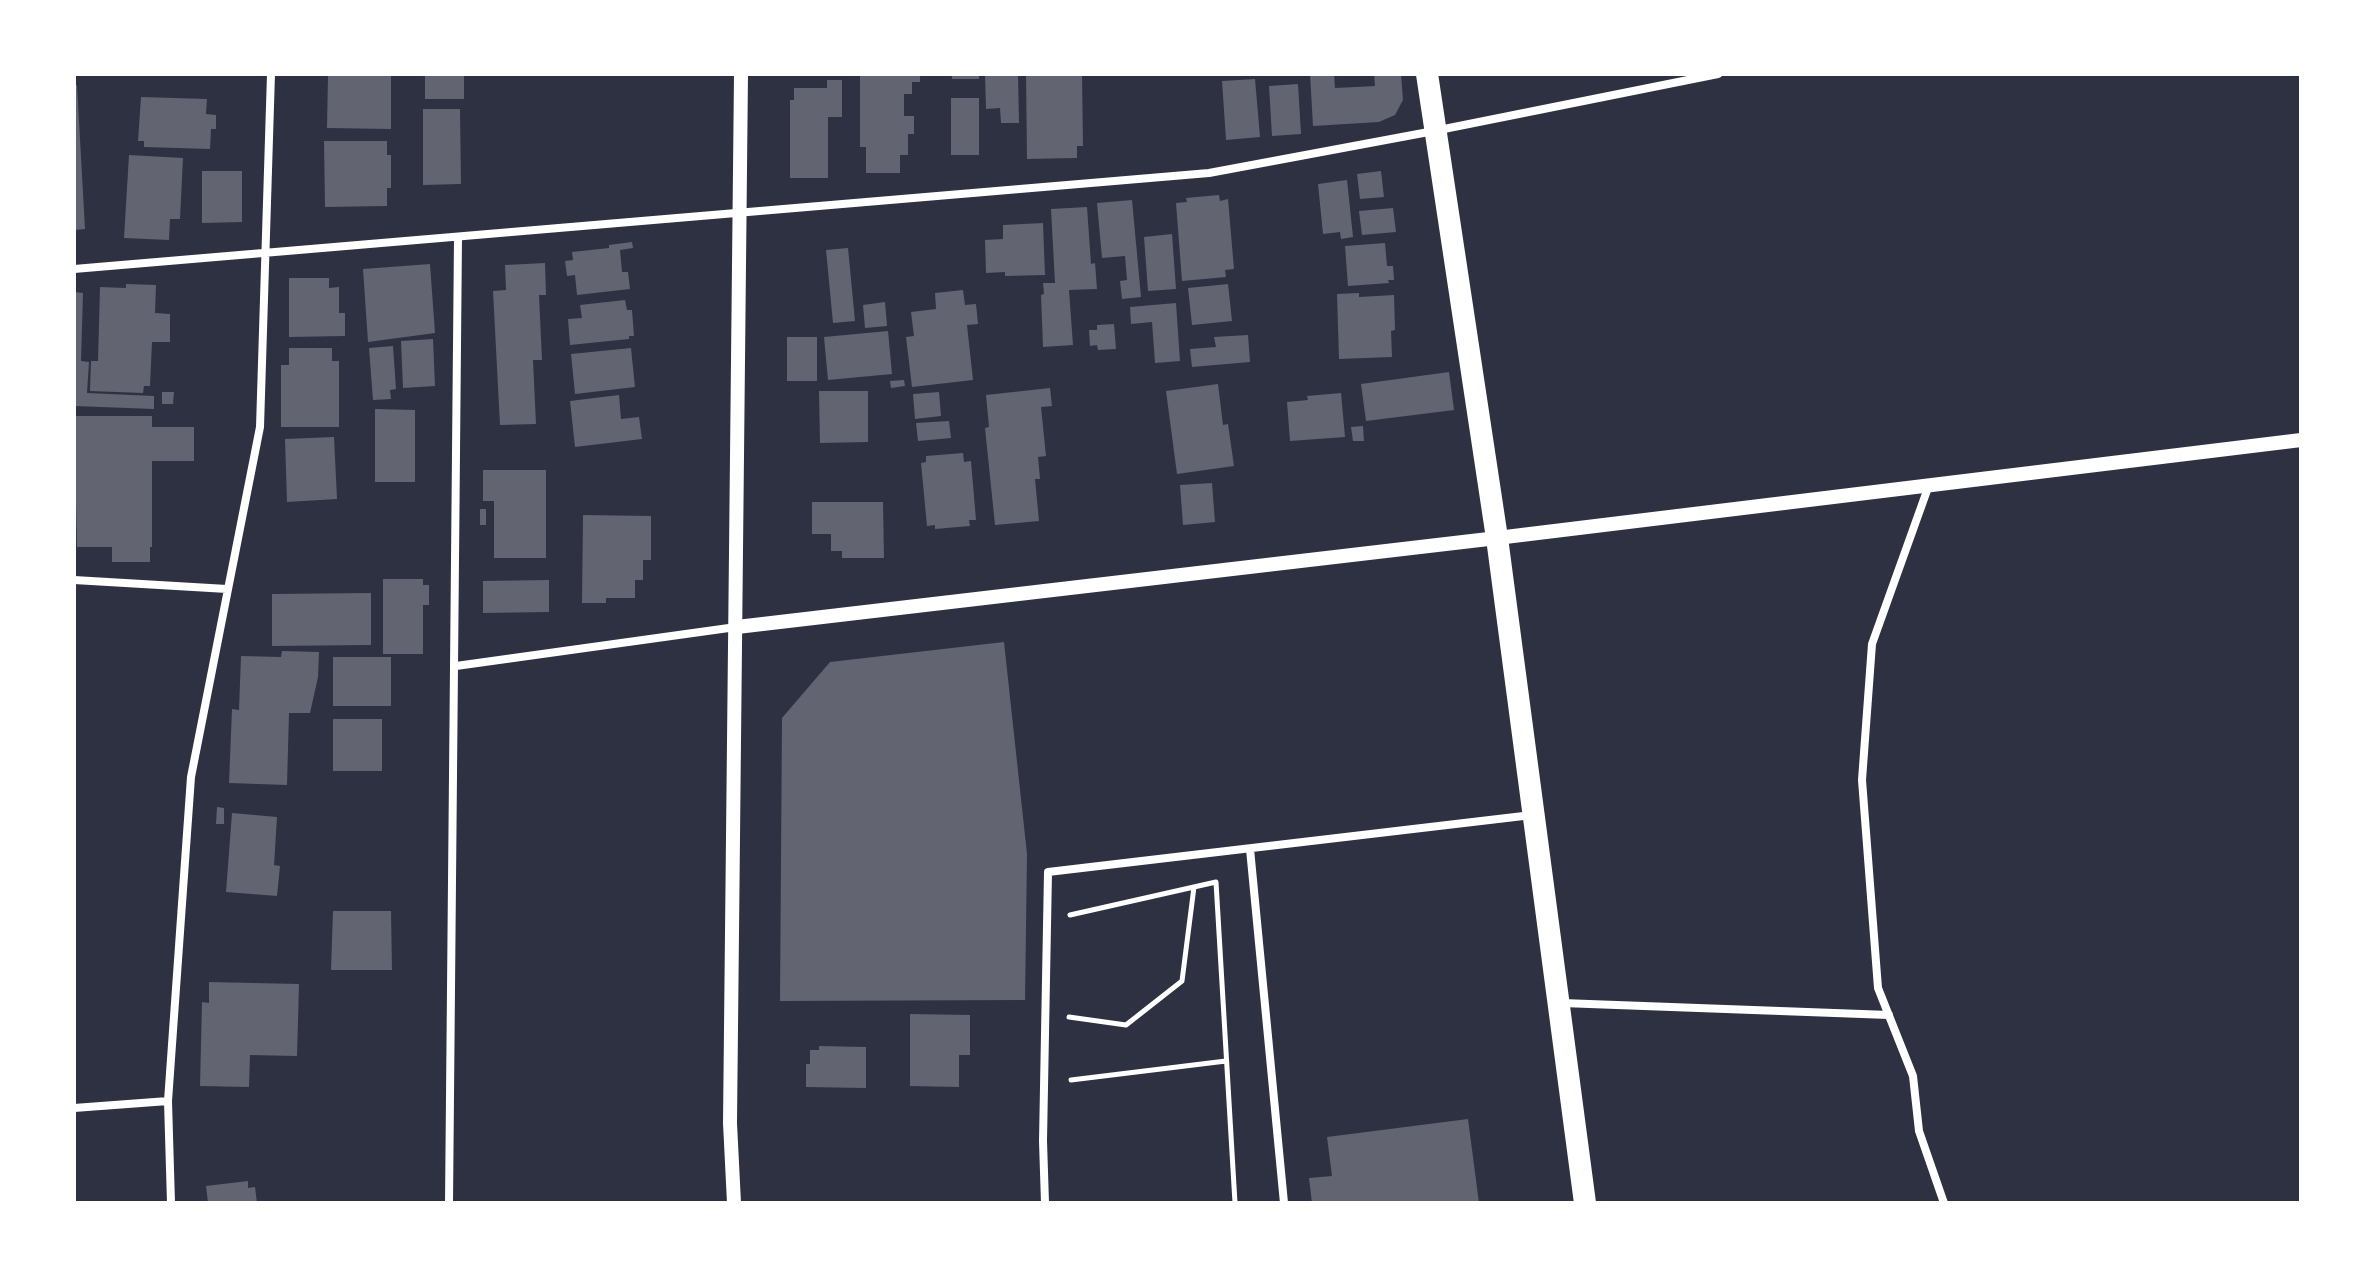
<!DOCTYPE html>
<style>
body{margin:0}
#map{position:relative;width:2375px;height:1277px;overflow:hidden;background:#2d3142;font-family:"Sofia Sans Condensed",sans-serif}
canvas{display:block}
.frame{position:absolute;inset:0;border:76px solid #fff;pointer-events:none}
</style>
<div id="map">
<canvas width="2375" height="1277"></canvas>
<div class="frame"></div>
</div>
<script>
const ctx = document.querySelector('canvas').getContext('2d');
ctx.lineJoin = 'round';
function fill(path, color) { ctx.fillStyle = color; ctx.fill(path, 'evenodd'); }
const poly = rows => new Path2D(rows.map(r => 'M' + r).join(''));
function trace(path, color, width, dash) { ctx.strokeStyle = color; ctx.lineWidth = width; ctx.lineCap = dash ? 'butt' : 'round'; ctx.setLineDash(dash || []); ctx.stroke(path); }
fill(poly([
 [328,74,391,74,391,129,327,128],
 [425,74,464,74,464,99,425,99],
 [860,74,920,74,920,82,912,82,912,94,904,94,904,116,914,116,914,134,908,134,908,155,900,155,900,173,866,173,866,147,860,147],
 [952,74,979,74,979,79,952,79],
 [985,74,1018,74,1019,123,1001,123,1000,108,986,109],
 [1026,74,1082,74,1083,146,1077,146,1077,158,1027,159],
 [1310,74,1334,74,1335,88,1375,86,1374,74,1401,74,1403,100,1395,115,1379,122,1313,126],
 [1255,79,1260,137,1226,140,1222,81],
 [827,80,842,80,842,117,828,117,828,178,790,178,790,100,794,100,794,88,827,88],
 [1298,84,1301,134,1272,136,1269,86],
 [74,85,77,85,85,229,74,230],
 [141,97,207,99,206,114,216,115,216,129,211,129,210,149,144,147,144,141,138,141],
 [951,98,979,98,979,155,951,155],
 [423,109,460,109,461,184,423,185],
 [324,141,387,141,387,155,391,155,391,188,387,188,387,206,325,207],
 [129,155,183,158,180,219,170,219,169,240,124,238],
 [202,171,242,171,242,222,202,223],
 [1381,171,1384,197,1360,199,1357,174],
 [1347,180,1353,237,1341,239,1340,232,1323,234,1318,184],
 [1219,195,1220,201,1228,199,1234,269,1225,270,1226,277,1182,281,1176,203,1187,202,1186,198],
 [1132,200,1141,297,1122,299,1120,281,1127,280,1125,256,1102,258,1097,203],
 [1087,207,1091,264,1095,263,1097,289,1069,290,1073,345,1043,347,1041,295,1044,294,1043,283,1055,283,1051,209],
 [1393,208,1396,232,1362,235,1359,211],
 [1043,223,1045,275,1005,276,1005,272,986,273,985,240,1003,239,1003,225],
 [1172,234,1176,289,1148,291,1144,237],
 [632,242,633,248,620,250,622,272,628,272,630,289,577,295,575,275,567,276,565,261,573,260,572,252,609,248,609,245],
 [1385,243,1387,266,1393,266,1394,280,1388,280,1389,283,1348,286,1345,246],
 [848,248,855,321,833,323,826,250],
 [545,263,546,295,539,295,542,360,533,360,536,424,500,425,493,291,506,290,505,265],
 [430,264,435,333,368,342,363,269],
 [289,278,329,278,329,288,339,287,339,313,345,313,345,336,289,337],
 [126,284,156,285,155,313,170,314,170,342,152,342,150,386,144,386,143,393,90,391,91,361,98,361,100,287,126,288],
 [1228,284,1232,321,1192,325,1188,288],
 [963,290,965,305,976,304,978,324,967,325,973,380,912,387,906,337,914,336,911,312,936,309,935,293],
 [74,292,83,293,81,361,89,362,87,393,154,396,154,409,74,406],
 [1359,293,1359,297,1394,295,1395,330,1391,331,1392,357,1339,359,1337,294],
 [625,300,627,310,632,310,634,336,629,336,629,339,570,345,568,319,582,318,580,305],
 [885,302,887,326,865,328,863,305],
 [1176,303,1180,361,1155,363,1152,322,1131,324,1130,307],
 [1114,324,1116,349,1098,350,1097,345,1090,346,1089,330,1097,330,1097,325],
 [888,331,892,374,828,380,824,337],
 [1248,335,1250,362,1192,367,1190,349,1216,347,1214,337],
 [787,337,817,337,817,381,787,381],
 [433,339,435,386,403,388,401,341],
 [393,346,396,389,390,390,391,399,373,400,369,348],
 [289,348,332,348,332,361,339,361,339,427,281,427,281,365,289,365],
 [631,348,635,387,575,394,571,354],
 [1449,372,1454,410,1366,421,1361,384],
 [904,380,905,386,891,388,890,381],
 [1218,384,1223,425,1228,424,1234,466,1177,474,1166,391],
 [1050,388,1052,406,1041,407,1046,456,1038,457,1040,479,1035,479,1039,521,995,525,985,428,989,427,986,395],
 [819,391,868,391,868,442,820,443],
 [162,392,174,392,173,404,162,404],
 [939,392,941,416,915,419,913,394],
 [1341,393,1345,437,1290,441,1287,402,1308,400,1307,396],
 [619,395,621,419,639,417,642,439,575,447,570,401],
 [375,409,415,410,415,482,375,482],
 [74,416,152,416,152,427,194,427,194,461,152,461,152,547,150,547,150,562,112,562,112,547,77,547],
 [949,421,951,438,918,441,916,423],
 [1363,426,1364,441,1353,441,1351,427],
 [334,437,337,499,287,502,285,439],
 [963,453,964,462,971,461,976,520,969,520,970,526,935,529,935,525,927,526,921,463,926,462,926,456],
 [483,470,546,470,546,558,494,558,494,501,483,501],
 [1212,483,1215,522,1183,525,1180,485],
 [812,502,883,502,884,558,842,558,842,551,831,551,831,534,812,534],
 [480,509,486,509,486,525,480,525],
 [583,515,651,516,651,560,643,560,643,580,635,580,635,598,606,598,606,603,582,603],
 [383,579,423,579,423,585,429,585,429,605,423,605,423,654,383,654],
 [549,580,549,612,483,613,483,581],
 [371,593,371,645,272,646,272,594],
 [1004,642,1027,854,1025,1000,780,1001,782,718,830,662],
 [282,651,319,652,318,677,310,713,289,713,287,785,229,783,232,709,239,710,241,656,281,657],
 [333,657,391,657,391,706,333,706],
 [333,719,382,719,382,771,333,771],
 [217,807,224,808,224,824,216,824],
 [232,813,277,817,274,865,280,866,277,896,226,892],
 [333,911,391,911,392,970,331,970],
 [209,982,299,984,297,1056,250,1055,249,1087,200,1086,202,1002,209,1003],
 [910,1014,970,1015,970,1055,959,1055,959,1087,910,1086],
 [819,1046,866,1047,866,1088,806,1087,806,1064,810,1064,810,1050,819,1050],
 [1468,1119,1479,1203,1312,1203,1309,1178,1332,1176,1327,1137],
 [248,1181,248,1188,255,1187,257,1203,208,1203,206,1186]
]), '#626471');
trace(poly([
 [1070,915,1216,882,1235,1203],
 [1069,1017,1126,1025,1182,981,1194,887],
 [1071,1080,1226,1061]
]), '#fff', 5);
trace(poly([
 [74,269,1209,173,1434,131,1718,74],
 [1929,485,1872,644,1862,780,1878,988,1913,1076,1919,1131,1944,1203],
 [74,580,227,589],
 [456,666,736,627],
 [1250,849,1284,1203],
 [1562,1003,1889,1015],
 [74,1108,168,1101],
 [171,1203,168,1101,191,777,260,427,271,74],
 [449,1203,458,238],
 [1045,1203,1043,1141,1048,872,1532,815]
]), '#fff', 8);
trace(poly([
 [737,627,1497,538,2301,440],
 [734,1203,730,1123,741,74]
]), '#fff', 14);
trace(poly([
 [1427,74,1497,538,1585,1203]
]), '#fff', 22);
</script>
